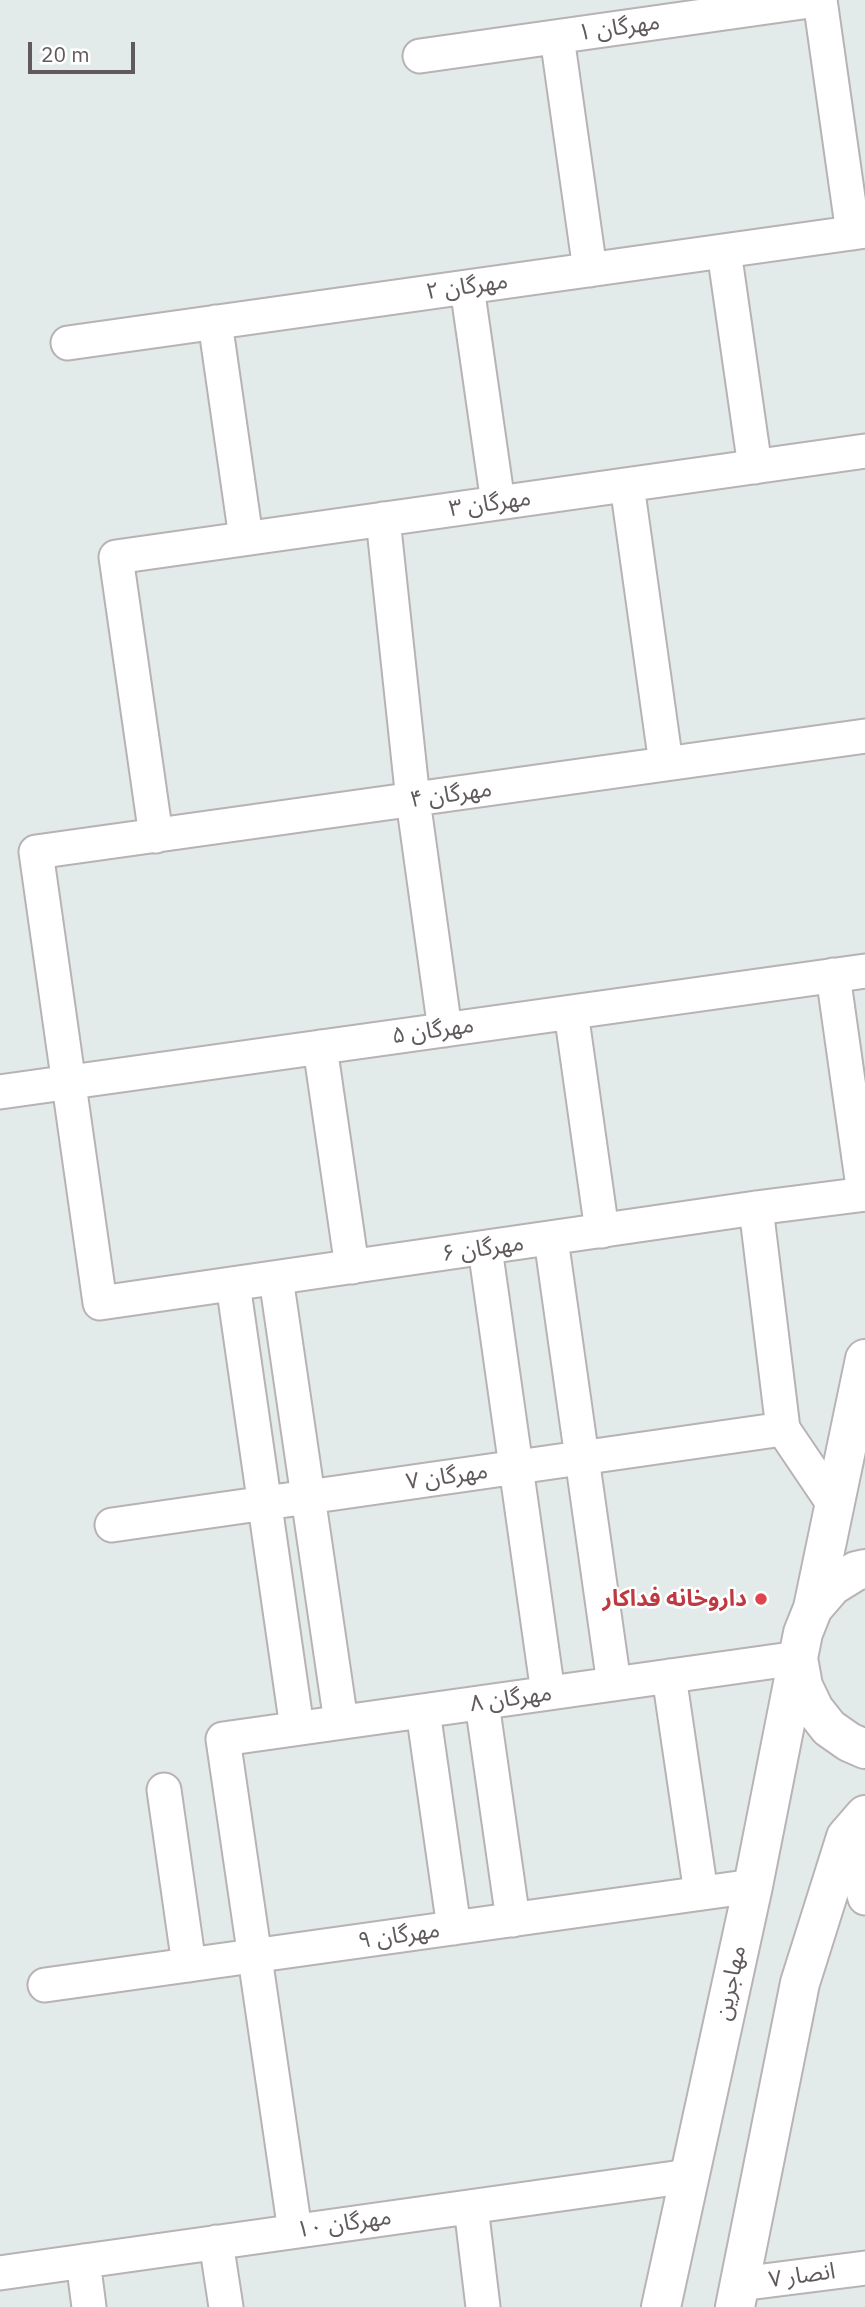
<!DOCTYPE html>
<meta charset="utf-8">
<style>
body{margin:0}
#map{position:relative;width:865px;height:2307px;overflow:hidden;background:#e2ebe9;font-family:"IBM Plex Sans",sans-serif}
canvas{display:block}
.scale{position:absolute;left:28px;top:42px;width:107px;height:32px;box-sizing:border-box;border:4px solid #615a5d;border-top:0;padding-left:9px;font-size:21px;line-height:24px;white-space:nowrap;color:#615a5d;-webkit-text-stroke:5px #fff;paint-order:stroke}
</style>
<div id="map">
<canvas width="865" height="2307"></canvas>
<div class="scale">20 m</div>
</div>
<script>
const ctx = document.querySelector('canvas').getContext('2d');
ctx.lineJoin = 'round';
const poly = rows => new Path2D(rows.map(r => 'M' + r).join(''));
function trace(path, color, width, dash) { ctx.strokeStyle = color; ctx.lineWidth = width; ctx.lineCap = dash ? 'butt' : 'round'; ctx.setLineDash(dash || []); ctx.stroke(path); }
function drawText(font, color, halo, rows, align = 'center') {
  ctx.font = font + ' "IBM Plex Sans","Noto Sans Arabic",sans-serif'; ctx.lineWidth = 5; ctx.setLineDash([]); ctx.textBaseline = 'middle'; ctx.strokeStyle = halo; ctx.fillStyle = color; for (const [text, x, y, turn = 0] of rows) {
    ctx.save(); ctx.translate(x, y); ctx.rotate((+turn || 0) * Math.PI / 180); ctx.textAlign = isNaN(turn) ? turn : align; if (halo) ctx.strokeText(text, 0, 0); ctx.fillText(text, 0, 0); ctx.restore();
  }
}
const street = poly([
 [820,0,853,233],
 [557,37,590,270],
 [420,56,817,0],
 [724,251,755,467],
 [467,287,498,503],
 [215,322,246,538],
 [68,343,865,231],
 [627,485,666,764],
 [383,519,413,800,445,1030],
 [865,736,36,852,100,1303,756,1208,865,1194],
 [156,836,116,557,865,451],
 [833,975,864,1194],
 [571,1012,602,1231],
 [320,1047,352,1267],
 [0,1092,865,971],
 [756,1208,783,1429,835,1506],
 [551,1239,614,1684],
 [485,1248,548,1693],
 [276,1278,341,1722],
 [233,1284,297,1728],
 [112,1525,783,1429],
 [669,1676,701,1893],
 [482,1703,513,1920],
 [423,1711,454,1928],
 [164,1790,189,1965],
 [846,1837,865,1898],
 [45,1985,753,1886],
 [471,2207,483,2307],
 [295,2231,223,1739,798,1658],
 [216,2242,226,2307],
 [83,2261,89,2307],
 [0,2273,689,2176],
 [740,2284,865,2268]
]);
const secondary = poly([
 [865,1569,856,1571,832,1586,813,1608,803,1633,798,1658,803,1686,814,1709,829,1728,849,1742,865,1749],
 [813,1608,865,1359],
 [661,2307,753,1886,798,1658],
 [735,2307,800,1983,846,1837,865,1815]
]);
trace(street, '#b8b2b4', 37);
trace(secondary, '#bab3b6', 42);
trace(street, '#fff', 33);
trace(secondary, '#fff', 38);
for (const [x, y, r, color] of [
 [761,1599,7,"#e0444e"]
]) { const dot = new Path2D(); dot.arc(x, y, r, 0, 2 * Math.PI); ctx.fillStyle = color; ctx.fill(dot); trace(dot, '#fff', 2.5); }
drawText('23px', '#615a5d', '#fff', [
 ["مهرگان ۱",619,28,-8],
 ["مهرگان ۲",467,287,-8],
 ["مهرگان ۳",490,504,-8],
 ["مهرگان ۴",451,795,-8],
 ["مهرگان ۵",433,1031,-8],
 ["مهرگان ۶",483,1249,-8],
 ["مهرگان ۷",447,1477,-8],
 ["مهرگان ۸",511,1699,-8],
 ["مهرگان ۹",399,1936,-8],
 ["مهاجرین",731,1983,-78],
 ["مهرگان ۱۰",344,2224,-8],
 ["انصار ۷",802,2276,-8]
]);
drawText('bold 23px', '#be3a42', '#fff', [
 ["داروخانه فداکار",747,1599]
], 'right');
</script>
